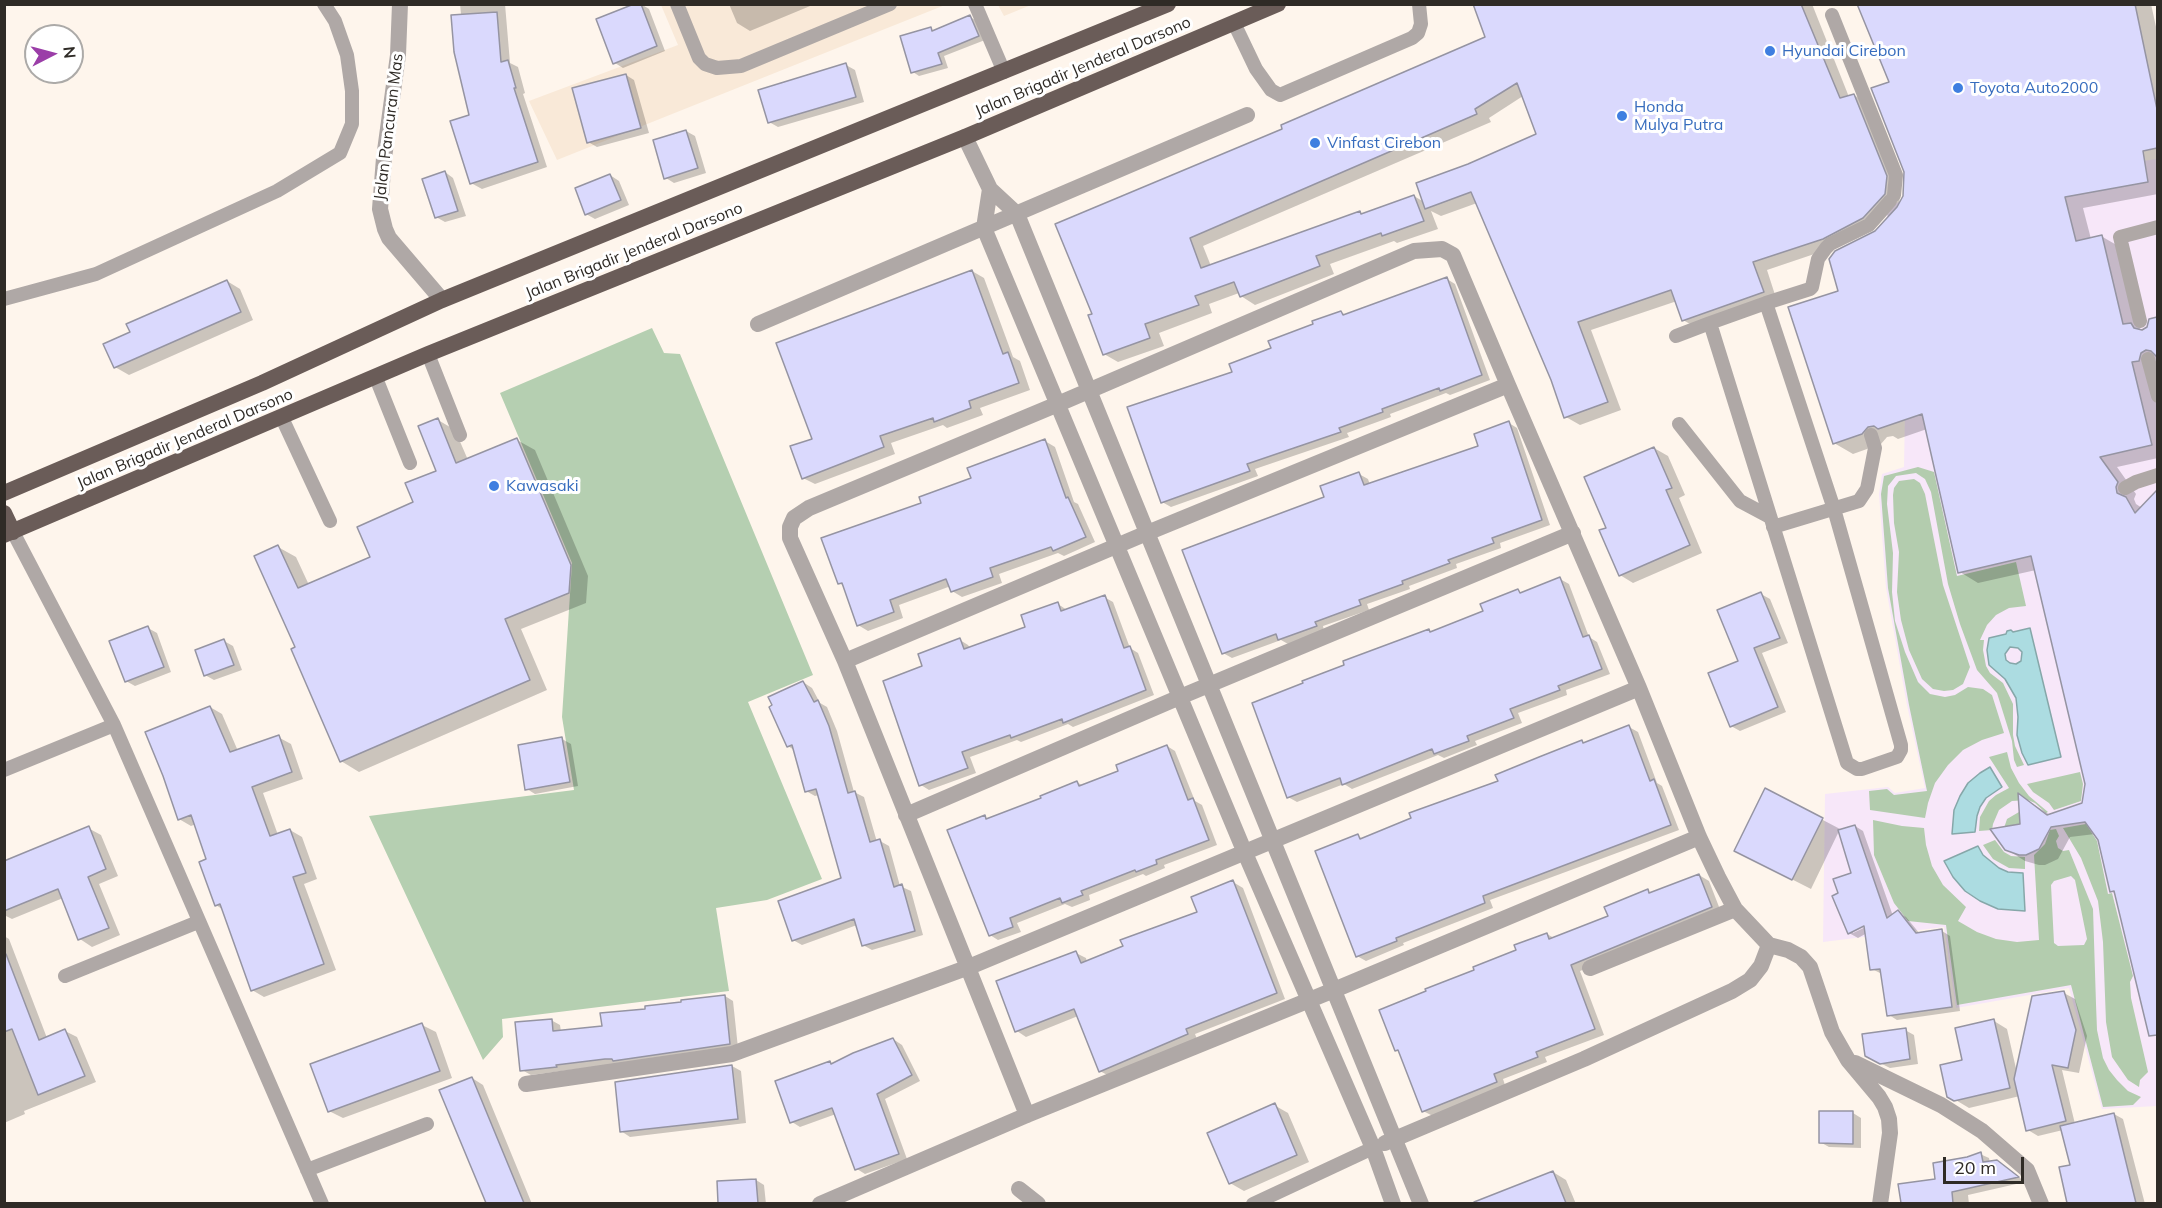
<!DOCTYPE html>
<style>
body{margin:0}
#map{position:relative;width:2162px;height:1208px;overflow:hidden;background:#fef5ec;font-family:Mulish,sans-serif}
canvas{display:block}
.frame{position:absolute;inset:0;border:6px solid #2f2b26;pointer-events:none}
.north{position:absolute;left:24px;top:24px;width:60px;height:60px;box-sizing:border-box;background:#fff;border:2px solid #acaaa8;border-radius:50%;rotate:84deg;font-size:16px;font-weight:700;line-height:24px;text-align:center;color:#2f2b26}
.north::after{content:'';display:block;margin:auto;width:21px;height:27px;background:#9b3ea8;clip-path:polygon(50% 0,100% 100%,50% 72%,0 100%)}
.scale{position:absolute;left:1943px;top:1157px;width:81px;height:27px;box-sizing:border-box;border:3px solid #2f2b26;border-top:0;padding-left:8px;font-size:18px;line-height:21px;white-space:nowrap;color:#2f2b26;-webkit-text-stroke:4px #fff;paint-order:stroke}
</style>
<div id="map">
<canvas width="2162" height="1208"></canvas>
<div class="frame"></div>
<div class="north">N</div>
<div class="scale">20 m</div>
</div>
<script>
const ctx = document.querySelector('canvas').getContext('2d');
ctx.lineJoin = 'round';
function fill(path, color) { ctx.fillStyle = color; ctx.fill(path, 'evenodd'); }
const poly = rows => new Path2D(rows.map(r => 'M' + r).join(''));
function trace(path, color, width, dash) { ctx.strokeStyle = color; ctx.lineWidth = width; ctx.lineCap = dash ? 'butt' : 'round'; ctx.setLineDash(dash || []); ctx.stroke(path); }
function drawText(font, color, halo, rows, align = 'center') {
  ctx.font = font + ' Mulish,sans-serif'; ctx.lineWidth = 6; ctx.setLineDash([]); ctx.textBaseline = 'middle'; ctx.strokeStyle = halo; ctx.fillStyle = color; for (const [text, x, y, turn = 0] of rows) {
    ctx.save(); ctx.translate(x, y); ctx.rotate((+turn || 0) * Math.PI / 180); ctx.textAlign = isNaN(turn) ? turn : align; if (halo) ctx.strokeText(text, 0, 0); ctx.fillText(text, 0, 0); ctx.restore();
  }
}
fill(poly([
 [2157,159,2157,1106,2102,1109,2069,988,1956,1008,1944,927,1823,942,1825,794,1888,787,1895,793,1925,788,1907,705,1886,588,1879,494,1882,474,1904,467,1905,411,1886,220,1888,208,1915,193]
]), '#f7e7f9');
fill(poly([
 [661,5,945,5,557,160,529,101,678,45],
 [998,5,1031,5,1004,16]
]), '#f9e9d8');
fill(poly([
 [1918,467,1934,472,1957,576,2016,562,2026,606,2009,608,1996,615,1987,625,1980,640,1984,640,1983,650,1986,666,1990,673,2003,683,2013,704,2013,735,2015,746,2024,765,2017,767,2014,760,2012,741,1997,693,1977,670,1960,624,1948,584,1931,492,1925,479,1916,473,1896,476,1888,486,1887,504,1893,553,1892,592,1895,621,1905,652,1918,682,1930,694,1945,697,1955,695,1968,687,1983,689,1992,695,2004,733,1982,740,1963,750,1948,765,1935,783,1928,803,1925,818,1870,810,1869,791,1887,789,1894,795,1927,791,1909,705,1888,588,1881,494,1884,476],
 [1914,479,1920,483,1925,494,1943,585,1970,667,1963,684,1953,690,1944,691,1933,689,1922,679,1909,650,1901,620,1897,592,1899,552,1894,523,1893,495,1894,488,1899,481],
 [2007,752,2011,768,2019,783,2029,796,2048,812,2046,813,2035,803,2028,800,2012,801,1999,810,1993,824,1992,830,1979,831,1980,817,1989,801,1996,795,2009,788,1989,757],
 [2080,772,2083,784,2081,801,2054,810,2049,803,2033,792,2027,784],
 [2019,812,2037,825,2004,828,2007,819],
 [1873,820,1902,826,1924,828,1926,845,1932,866,1943,885,1966,907,1958,921,1977,932,1996,939,2017,942,2039,940,2034,855,2045,844,2050,830,2056,829,2059,836,2056,841,2058,848,2063,851,2069,850,2093,909,2096,1004,2097,1030,2103,1058,2109,1070,2117,1080,2128,1091,2141,1097,2133,1105,2103,1107,2071,985,1957,1005,1946,925,1908,921,1894,903,1874,855],
 [2071,876,2075,880,2087,939,2084,945,2058,946,2054,943,2051,885,2054,881],
 [2086,824,2097,841,2108,894,2112,893,2133,976,2130,982,2131,998,2148,1072,2140,1080,2139,1087,2128,1080,2112,1057,2106,1022,2103,942,2098,901,2081,858,2063,828],
 [1995,840,2004,852,2011,856,2025,857,2025,869,2009,868,1993,859,1983,845]
]), '#b3ccae');
fill(poly([
 [652,328,664,353,680,354,813,675,748,702,822,879,767,900,716,908,729,991,502,1019,503,1037,483,1060,369,816,574,790,562,717,572,563,500,393]
]), '#b5cfb1');
const water = poly([
 [2030,628,2061,757,2028,765,2022,753,2017,735,2018,717,2016,698,2005,679,1989,665,1987,650,1989,638,2006,634,2007,631,2011,630,2013,632,2030,628],
 [2010,647,2018,648,2022,652,2021,661,2016,664,2010,663,2006,660,2005,654,2010,647],
 [1990,767,2002,787,1986,798,1980,807,1977,816,1975,832,1952,834,1954,810,1960,796,1968,783,1980,773,1990,767],
 [1978,846,1983,855,1999,868,2008,872,2023,873,2025,911,1998,909,1980,901,1965,891,1953,877,1944,861,1978,846]
]);
fill(water, '#acdce1');
trace(water, '#86a7a9', 1.5);
fill(poly([
 [460,4,505,4,510,63,518,67,525,93,523,94,547,167,482,189,471,183,471,116],
 [641,4,649,9,665,51,623,68,615,63],
 [729,4,815,4,750,31,737,23],
 [1547,4,1812,4,1849,97,1854,95,1868,104,1901,185,1899,205,1903,200,1906,175,1891,83,1859,4,2151,4,2158,36,2158,194,2083,208,2091,239,2101,236,2120,247,2140,329,2143,331,2148,328,2150,320,2158,318,2158,371,2150,373,2158,403,2158,458,2117,467,2136,494,2134,499,2136,504,2142,508,2152,498,2158,501,2158,1008,2142,999,2116,894,2111,891,2100,839,2095,834,2070,837,2058,859,2045,865,2039,865,2025,861,2006,849,2022,825,2019,795,2050,815,2084,804,2086,784,2036,570,1978,583,1960,572,1927,429,1898,439,1893,436,1887,437,1881,444,1853,454,1834,443,1840,292,1877,232,1889,217,1887,215,1878,225,1838,246,1767,270,1777,301,1697,328,1683,320,1677,301,1591,330,1621,410,1580,425,1566,417,1553,379,1477,203,1441,216,1431,211,1438,229,1397,243,1394,241,1330,264,1334,274,1255,305,1241,296,1239,293,1209,304,1212,313,1159,333,1164,346,1118,362,1104,354,1090,316,1284,130,1487,37],
 [1523,96,1538,134,1468,165,1424,202,1414,196,1364,215,1360,212,1211,266,1203,246,1491,122,1489,118],
 [970,17,977,21,985,40,944,56,948,68,919,76,913,72,930,29,935,31],
 [846,65,855,70,864,102,778,127,769,122],
 [626,75,634,80,649,133,597,147,588,142],
 [686,131,695,136,706,173,674,183,666,178],
 [445,172,453,178,466,216,445,222,436,217],
 [610,175,619,181,629,205,595,219,586,214],
 [972,271,984,278,1013,357,1020,361,1030,390,980,408,983,415,947,428,943,425,891,443,895,454,815,484,803,478,814,439],
 [1447,279,1455,284,1490,380,1450,395,1446,393,1390,414,1391,417,1347,433,1349,437,1255,469,1258,476,1171,507,1162,502,1234,372,1315,325,1341,312,1346,315],
 [227,281,240,289,253,320,129,375,115,367,132,333],
 [438,420,455,430,468,460,517,440,535,450,588,576,586,603,521,629,547,690,359,772,341,761,297,648,278,547,296,557,309,585,372,558,438,472],
 [1509,423,1517,428,1550,525,1500,543,1501,548,1456,564,1457,568,1409,586,1410,589,1367,604,1369,610,1323,626,1324,631,1288,644,1281,640,1232,658,1223,653,1326,498,1359,474,1368,479,1370,485,1480,447],
 [1045,441,1055,447,1074,502,1078,504,1095,542,1064,556,1058,553,999,574,1002,583,962,597,952,591,951,586,899,605,903,618,868,631,858,625,844,586,839,583,923,504],
 [1654,448,1668,456,1685,495,1679,498,1702,553,1633,583,1620,575,1608,528],
 [1560,579,1569,584,1589,637,1597,642,1610,674,1566,690,1567,695,1518,713,1522,723,1475,741,1477,745,1444,758,1438,755,1352,789,1344,784,1297,802,1288,797,1428,631,1432,633,1485,611,1518,591,1523,594],
 [1761,594,1770,599,1788,643,1762,653,1786,712,1740,731,1731,726,1740,662],
 [1104,597,1113,602,1130,648,1138,653,1154,695,1073,727,1068,724,1021,742,1017,740,970,757,976,773,929,790,921,785,924,667,960,640,968,645,970,648,1027,628,1058,604,1067,610],
 [148,628,157,633,171,672,135,686,126,681],
 [224,641,233,646,242,670,214,680,205,675],
 [803,682,812,688,820,703,827,707,837,731,854,792,864,797,877,842,880,841,889,846,900,886,911,891,923,935,872,950,863,945,857,925,802,945,793,940,843,879,819,795,815,796,806,791,794,750,788,746],
 [210,707,222,714,238,751,278,737,291,744,303,779,263,793,278,835,290,830,302,837,317,879,304,884,336,970,264,997,252,990,222,909,216,905,208,860,196,824,191,826,179,819],
 [1629,727,1638,732,1657,783,1662,786,1679,830,1490,900,1493,908,1403,943,1404,945,1366,961,1357,956,1358,836,1363,839,1500,782,1582,742,1586,744],
 [562,739,571,744,578,786,535,794,527,789],
 [1167,746,1175,751,1195,801,1202,805,1217,845,1164,865,1165,868,1146,876,1143,874,1089,895,1090,900,1072,907,1065,904,1017,923,1021,932,998,940,990,935,985,817,989,819,1043,799,1077,782,1083,786,1120,772],
 [1766,790,1840,829,1811,889,1754,860],
 [1855,826,1863,831,1893,916,1898,912,1906,917,1920,934,1942,931,1950,936,1960,1011,1897,1020,1889,1015,1882,974,1872,969,1867,933,1858,938,1849,933,1839,893,1852,874],
 [1870,921,1872,924,1853,933,1853,930],
 [88,828,101,835,118,876,99,884,120,935,92,947,80,939,63,898,12,919,4,915,4,863],
 [1699,875,1709,881,1721,912,1580,971,1604,1035,1545,1057,1547,1062,1503,1079,1506,1088,1433,1116,1423,1111,1400,1052,1396,1049,1476,971,1547,934,1554,938,1610,916,1648,891,1653,894],
 [1233,882,1243,888,1285,999,1195,1034,1197,1039,1109,1076,1100,1071,1078,1016,1026,1037,1017,1031,1076,953,1086,958,1087,962,1199,913],
 [4,936,9,939,47,1038,65,1031,77,1037,96,1082,24,1111,25,1114,4,1123],
 [2064,993,2075,999,2087,1036,2079,1073,2062,1070,2075,1124,2114,1114,2123,1119,2145,1204,2069,1204,2060,1168,2071,1166,2063,1130,2038,1136,2028,1130,2020,1096,1969,1108,1949,1096,1964,1061,1994,1021,2007,1029,2017,1073],
 [725,996,733,1001,738,1048,531,1075,522,1070,551,1020,560,1025,561,1032,603,1027],
 [422,1025,436,1032,452,1078,343,1118,329,1111],
 [1905,1030,1914,1035,1918,1064,1890,1068,1876,1061],
 [893,1039,902,1045,920,1081,885,1099,907,1159,865,1174,857,1169,836,1114,800,1127,792,1122,830,1063,833,1065],
 [732,1066,741,1071,746,1123,630,1137,621,1131],
 [472,1078,483,1085,532,1204,489,1204,441,1091],
 [1274,1105,1288,1113,1309,1162,1244,1191,1230,1183,1209,1134],
 [1853,1113,1861,1118,1861,1148,1829,1147,1820,1142],
 [1980,1154,1989,1158,1990,1163,2005,1166,2025,1182,1968,1195,1969,1204,1902,1204,1900,1185,1937,1180,1967,1159],
 [1553,1172,1566,1180,1576,1204,1474,1204],
 [756,1180,764,1185,766,1204,720,1204,718,1183]
]), '#0003');
const building = poly([
 [634,4,641,4,657,46,613,64,596,19,634,4],
 [1473,4,1801,4,1840,98,1854,94,1887,176,1885,194,1863,218,1823,239,1753,262,1764,292,1682,321,1671,290,1578,322,1608,402,1564,418,1551,380,1471,192,1425,209,1416,183,1468,164,1536,134,1517,83,1475,109,1477,114,1190,238,1201,268,1360,211,1361,214,1414,195,1424,221,1382,236,1381,233,1316,256,1320,266,1240,297,1234,282,1195,296,1199,305,1145,324,1150,338,1103,355,1088,315,1092,314,1055,224,1282,129,1281,125,1485,37,1473,4],
 [1857,4,2135,4,2157,109,2157,148,2143,151,2148,182,2065,197,2076,241,2102,235,2123,324,2131,323,2134,328,2142,330,2147,327,2149,319,2157,317,2157,357,2151,351,2146,350,2141,353,2139,361,2132,362,2152,445,2100,457,2118,482,2116,487,2117,493,2126,497,2135,513,2157,490,2157,1035,2149,1036,2114,891,2110,892,2098,840,2085,822,2051,827,2039,849,2026,855,2019,855,2005,850,1990,829,2020,824,2018,793,2047,815,2082,803,2085,784,2031,556,1958,573,1922,414,1878,429,1874,426,1868,427,1862,434,1833,444,1788,307,1838,291,1829,259,1835,251,1875,231,1897,207,1903,196,1904,172,1871,88,1889,82,1857,4],
 [497,12,501,62,508,60,516,88,514,88,538,162,470,184,450,121,469,115,454,52,451,15,497,12],
 [970,15,979,36,938,53,942,64,911,73,900,36,931,27,932,31,970,15],
 [846,63,856,97,768,123,758,90,846,63],
 [626,74,641,128,587,143,572,88,626,74],
 [686,130,698,168,664,179,653,140,686,130],
 [445,171,458,211,435,218,422,179,445,171],
 [610,174,621,200,585,215,575,188,610,174],
 [972,270,1003,354,1008,352,1019,383,969,401,971,408,934,422,933,418,880,436,884,447,802,479,790,446,812,439,776,343,972,270],
 [1447,277,1482,375,1440,391,1439,388,1382,409,1383,412,1339,428,1341,432,1247,464,1250,471,1161,503,1127,407,1232,372,1229,364,1271,348,1268,341,1313,324,1312,321,1341,311,1343,315,1447,277],
 [227,280,241,312,114,368,103,344,130,332,126,324,227,280],
 [438,418,456,463,517,438,571,565,569,593,505,619,530,680,340,762,291,649,295,647,254,556,278,545,298,588,370,557,357,527,413,502,405,483,436,471,418,426,438,418],
 [1509,421,1542,520,1492,538,1494,543,1448,560,1450,563,1402,581,1403,584,1359,600,1361,605,1315,622,1317,626,1278,640,1276,634,1222,654,1182,550,1324,497,1320,486,1359,472,1364,485,1478,446,1474,434,1509,421],
 [1045,439,1066,498,1068,497,1086,537,1053,551,1051,547,990,568,993,577,951,592,946,579,890,600,894,612,857,626,842,583,838,584,821,538,921,503,919,497,971,478,967,468,1045,439],
 [1654,447,1672,488,1666,490,1690,545,1619,576,1599,530,1606,528,1584,477,1654,447],
 [1560,577,1583,637,1589,635,1602,669,1558,686,1560,690,1510,709,1514,718,1467,736,1469,741,1434,754,1432,749,1342,785,1340,778,1287,798,1252,703,1303,683,1302,681,1344,665,1343,661,1429,629,1430,632,1483,611,1480,604,1518,589,1520,593,1560,577],
 [1761,592,1780,638,1754,648,1778,707,1730,727,1708,673,1738,661,1717,610,1761,592],
 [1105,595,1124,648,1130,646,1146,690,1063,723,1062,719,1011,738,1010,735,962,752,968,768,919,786,883,681,922,666,918,654,960,638,964,649,1025,627,1021,615,1058,602,1061,611,1105,595],
 [148,626,164,667,125,682,109,641,148,626],
 [224,639,234,665,204,676,195,650,224,639],
 [803,681,814,702,818,700,829,726,848,793,855,791,870,842,880,839,894,887,902,884,915,931,862,946,854,919,792,941,778,901,841,878,816,789,805,792,792,745,787,747,769,707,772,705,768,697,803,681],
 [210,706,230,752,279,735,292,772,252,787,270,836,290,829,306,873,293,877,324,964,251,991,220,904,215,906,199,862,206,859,191,815,178,820,163,776,145,732,210,706],
 [1629,725,1650,781,1654,779,1671,825,1483,896,1485,903,1396,938,1397,941,1356,957,1315,851,1358,834,1360,839,1411,818,1409,813,1498,781,1495,775,1539,757,1582,740,1583,743,1629,725],
 [562,737,570,782,525,790,518,745,562,737],
 [1167,745,1188,800,1193,798,1209,840,1156,860,1157,864,1136,872,1135,870,1081,891,1083,895,1062,903,1060,898,1010,918,1013,927,989,936,947,830,985,815,986,819,1041,798,1040,796,1077,781,1079,786,1118,771,1116,765,1167,745],
 [1765,788,1823,818,1792,880,1734,851,1765,788],
 [1855,825,1887,918,1898,910,1916,933,1942,929,1952,1007,1887,1016,1880,969,1870,970,1864,926,1848,934,1832,896,1838,893,1833,879,1851,873,1838,830,1855,825],
 [89,826,106,869,88,877,109,928,78,940,58,889,4,911,4,861,89,826],
 [1699,874,1712,907,1571,965,1595,1029,1536,1052,1538,1057,1494,1074,1497,1082,1422,1112,1398,1050,1395,1051,1379,1010,1426,991,1425,989,1474,970,1473,967,1516,950,1514,945,1547,933,1549,939,1608,916,1604,907,1648,889,1649,893,1699,874],
 [1233,880,1277,993,1186,1029,1188,1034,1099,1072,1074,1009,1015,1032,996,981,1076,951,1081,963,1123,946,1120,940,1197,912,1191,897,1233,880],
 [4,954,6,954,39,1040,65,1029,85,1076,38,1095,12,1029,4,1032,4,954],
 [2064,991,2076,1030,2068,1068,2052,1065,2066,1121,2026,1131,2014,1079,2032,996,2064,991],
 [725,995,730,1044,613,1061,612,1059,605,1059,556,1065,557,1067,520,1071,515,1022,552,1019,553,1031,602,1026,600,1013,645,1009,645,1006,681,1002,681,1000,725,995],
 [1994,1019,2010,1088,1954,1101,1947,1097,1940,1065,1962,1060,1955,1028,1994,1019],
 [422,1023,440,1071,328,1112,310,1064,422,1023],
 [1906,1028,1910,1059,1880,1064,1865,1056,1862,1034,1906,1028],
 [893,1038,912,1075,877,1094,899,1154,855,1170,832,1108,790,1123,775,1081,830,1061,831,1064,853,1053,893,1038],
 [732,1065,738,1119,620,1132,615,1082,732,1065],
 [472,1077,524,1203,486,1203,439,1090,472,1077],
 [1275,1103,1297,1155,1229,1184,1207,1133,1275,1103],
 [1819,1111,1853,1111,1853,1144,1819,1143,1819,1111],
 [2114,1113,2136,1203,2067,1203,2059,1167,2070,1165,2060,1126,2114,1113],
 [1981,1152,1983,1162,1997,1160,2019,1177,1952,1192,1953,1203,1901,1203,1898,1184,1935,1179,1933,1163,1967,1157,1981,1152],
 [1553,1171,1566,1203,1474,1203,1474,1202,1553,1171],
 [756,1179,758,1203,718,1203,717,1181,756,1179]
]);
fill(building, '#dad9fd');
trace(building, '#9594a2', 1.5);
trace(poly([
 [677,4,699,58,705,64,717,68,741,66,890,4],
 [975,4,1004,72],
 [1832,15,1896,175,1894,195],
 [1234,23,1256,69,1271,90,1280,95,1412,38,1418,33,1421,24,1419,4],
 [4,299,96,274,277,191,340,153,352,124,352,91,347,55,335,21,324,4],
 [1766,303,1834,509,1901,745,1901,750,1897,757,1862,769,1857,769,1847,763,1710,323,1766,303,1810,289,1812,287,1818,259,1826,248,1830,244,1869,225,1890,201],
 [2140,321,2120,237,2158,227],
 [1676,336,1710,323],
 [428,354,460,435],
 [2148,359,2158,396],
 [376,378,410,463],
 [282,418,330,521],
 [1679,424,1740,501,1770,517],
 [2125,488,2136,482,2158,475],
 [1773,527,1859,501,1867,489,1875,448,1871,435],
 [13,532,114,725],
 [4,770,114,725,322,1204],
 [65,976,198,922],
 [307,1170,427,1124],
 [1253,1204,1373,1148]
]), '#afa8a6', 14);
trace(poly([
 [400,4,398,55,384,158,380,209,385,229,389,238,442,300],
 [965,137,990,189,1017,214,1421,1204],
 [990,189,984,228,1245,853,1373,1148,1393,1204],
 [758,324,1247,115],
 [845,661,1147,533,1508,385],
 [906,815,1180,697,1573,533],
 [1590,968,1735,909],
 [1855,1063,1941,1105,1982,1131,2027,1170,2041,1204],
 [526,1084,732,1054,969,967,1639,688],
 [1027,1115,845,661,790,538,790,527,794,518,809,508,1058,404,1414,251,1442,249,1453,255,1508,385,1639,688,1699,837,1718,877,1735,909,1769,945,1788,950,1801,957,1810,967,1832,1032,1848,1060,1879,1097,1885,1107,1889,1119,1890,1133,1880,1204],
 [1385,1143,1584,1059,1732,991,1750,980,1761,966,1769,945],
 [1019,1189,1038,1204],
 [820,1204,1027,1115,1334,990,1699,837]
]), '#afa8a6', 16);
trace(poly([
 [4,493,262,383,442,300,1168,4],
 [4,513,13,532],
 [4,535,428,354,965,137,1278,4]
]), '#6a5c58', 16);
for (const [x, y, r, color] of [
 [1770,51,6,"#3f7fe0"],
 [1958,88,6,"#3f7fe0"],
 [1622,116,6,"#3f7fe0"],
 [1315,143,6,"#3f7fe0"],
 [494,486,6,"#3f7fe0"]
]) { const dot = new Path2D(); dot.arc(x, y, r, 0, 2 * Math.PI); ctx.fillStyle = color; ctx.fill(dot); trace(dot, '#fff', 2); }
drawText('16px', '#366cbe', '#fff', [
 ["Hyundai Cirebon",1782,51],
 ["Toyota Auto2000",1970,88],
 ["Honda",1634,107],
 ["Mulya Putra",1634,125],
 ["Vinfast Cirebon",1327,143],
 ["Kawasaki",506,486]
], 'left');
drawText('16px', '#2f2b26', '#fff', [
 ["Jalan Brigadir Jenderal Darsono",1083,67,-23],
 ["Jalan Pancuran Mas",389,127,-83],
 ["Jalan Brigadir Jenderal Darsono",634,251,-22],
 ["Jalan Brigadir Jenderal Darsono",185,439,-23]
]);
</script>
